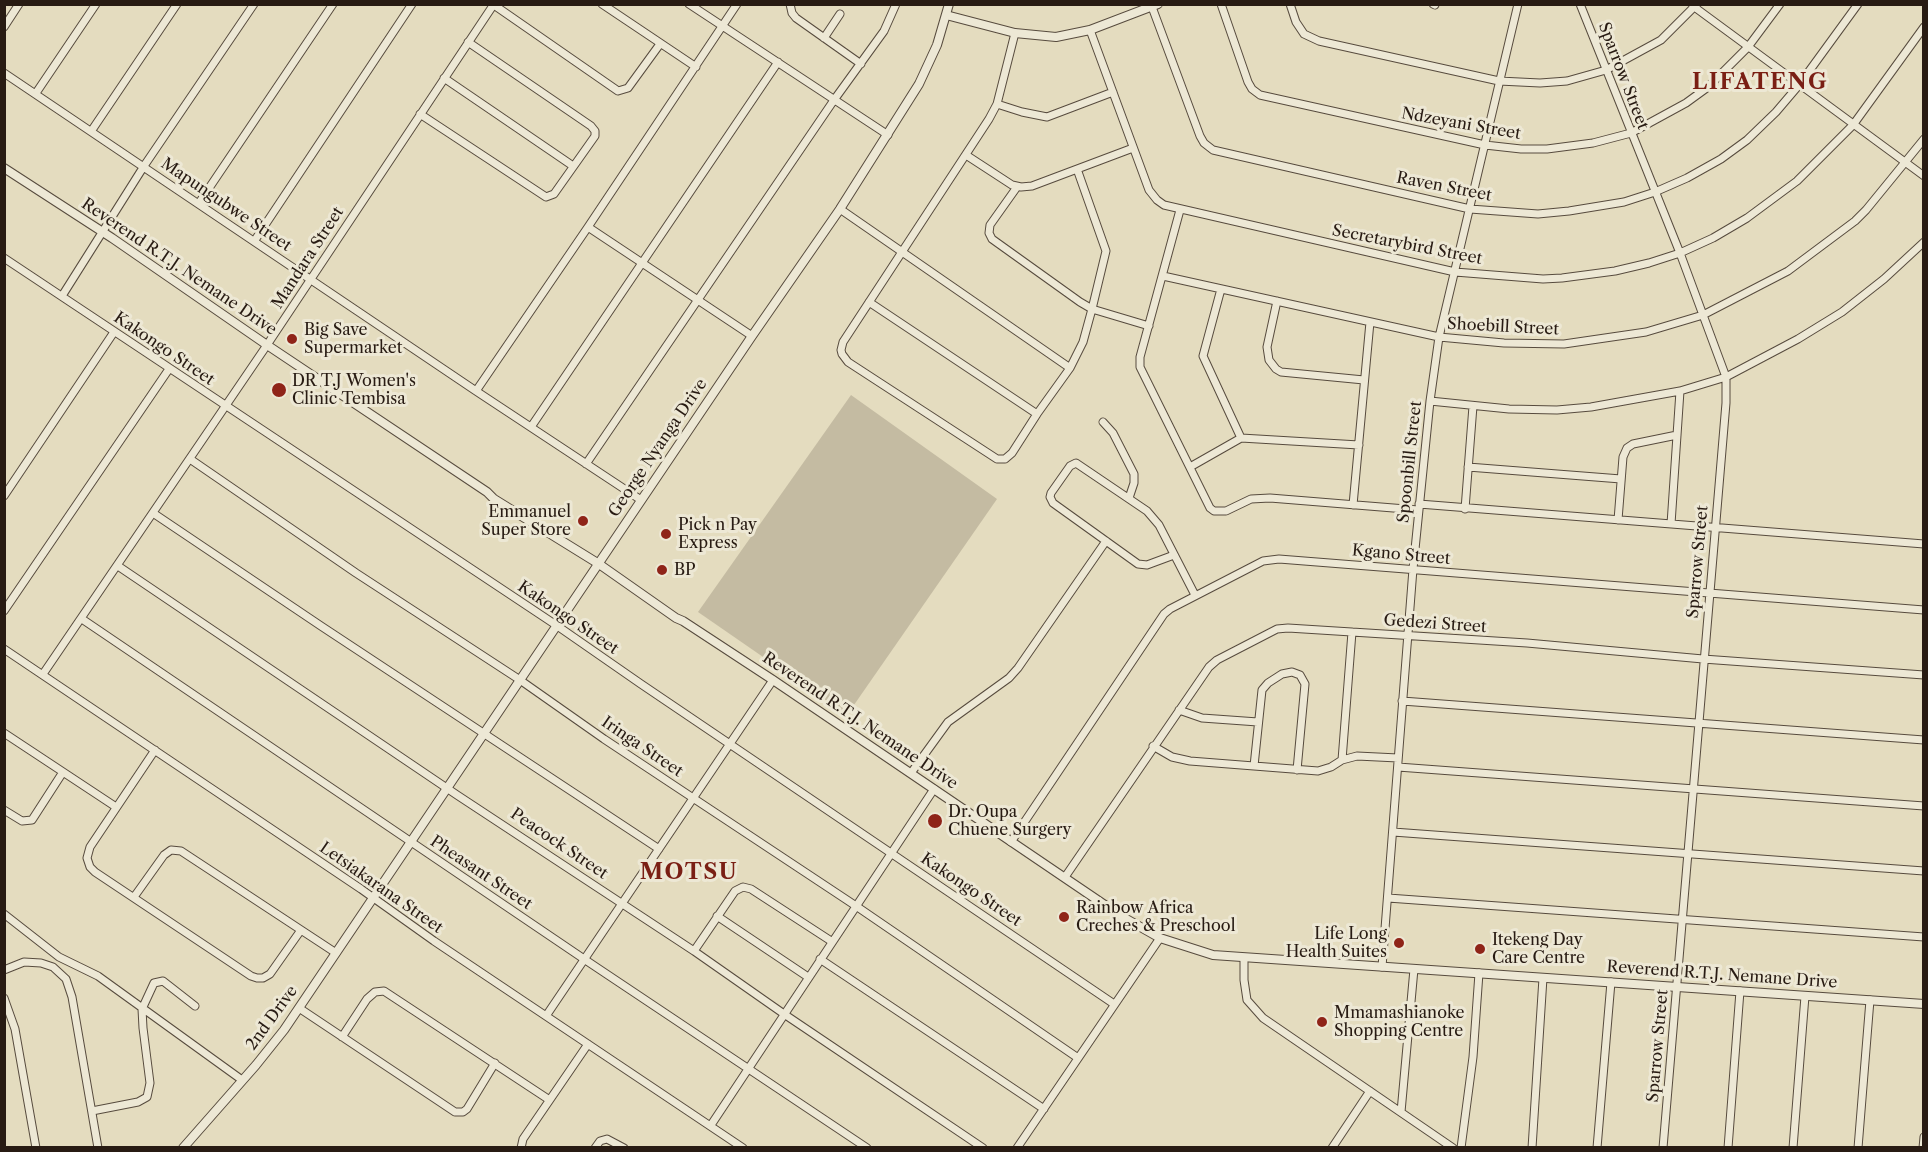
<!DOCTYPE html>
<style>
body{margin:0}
#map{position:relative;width:1928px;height:1152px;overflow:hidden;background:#e4dcbf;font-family:"Libre Caslon Text",serif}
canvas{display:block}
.frame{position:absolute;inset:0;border:6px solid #281b13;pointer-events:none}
</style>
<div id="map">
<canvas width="1928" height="1152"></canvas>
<div class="frame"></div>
</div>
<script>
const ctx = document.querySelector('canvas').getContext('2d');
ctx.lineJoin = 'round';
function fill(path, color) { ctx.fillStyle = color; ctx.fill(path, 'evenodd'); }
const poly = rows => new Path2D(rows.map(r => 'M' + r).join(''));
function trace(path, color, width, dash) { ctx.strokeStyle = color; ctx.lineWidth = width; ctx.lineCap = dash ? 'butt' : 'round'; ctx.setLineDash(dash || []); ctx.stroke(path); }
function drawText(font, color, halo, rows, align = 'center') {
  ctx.font = font + ' "Libre Caslon Text",serif'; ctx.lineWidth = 6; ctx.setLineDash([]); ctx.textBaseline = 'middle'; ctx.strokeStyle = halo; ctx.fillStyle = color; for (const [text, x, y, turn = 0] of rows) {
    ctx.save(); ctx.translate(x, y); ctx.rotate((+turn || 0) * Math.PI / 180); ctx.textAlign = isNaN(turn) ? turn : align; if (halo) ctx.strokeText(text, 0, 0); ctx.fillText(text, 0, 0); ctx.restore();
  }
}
fill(poly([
 [851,395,997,499,847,715,698,612]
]), '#c4bba2');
const minor = poly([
 [602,4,696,67],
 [689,4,888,135],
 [790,4,792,13,796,18,861,64],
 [1221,4,1248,82,1252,89,1260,95,1485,145,1521,149,1547,149,1593,143,1631,133,1686,103,1708,87,1748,47,1780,4],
 [1290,4,1296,22,1304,34,1319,41,1499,81,1540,83,1567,81,1606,70,1661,40,1697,4],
 [1433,4,1435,5],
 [1580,4,1680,253,1726,377,1726,403,1663,1148],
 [494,5,618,91,628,88,660,44],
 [1693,6,1924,176],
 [1152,7,1200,136,1204,143,1213,150,1470,209,1538,214,1569,211,1624,202,1655,192,1687,178,1721,159,1747,140,1776,112,1799,85,1858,4],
 [4,27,19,4],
 [1090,30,1149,190,1157,200,1164,205,1455,272,1543,279,1562,278,1615,271,1649,263,1680,253,1713,238,1747,218,1797,181,1853,125,1924,27],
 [1015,33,997,104,989,119,843,342,841,350,842,354,848,362,997,459,1005,459,1012,453,1037,414,1070,368,1083,342,1092,309,1106,251,1077,169],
 [824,38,840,14],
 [4,73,476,391,641,500],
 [444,78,573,166],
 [36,93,96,4],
 [997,104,1022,112,1047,117,1113,92],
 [420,114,546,197,554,194,595,136,595,131,591,126,468,42],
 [92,130,177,4],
 [966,155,1012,185,1021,187,1032,186,1133,148],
 [1017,187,990,225,989,233,992,239,1080,302,1092,309,1149,326],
 [199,203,333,4],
 [840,209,1070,368],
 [1180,210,1140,357,1140,367,1210,508,1214,511,1226,511,1251,499,1270,498,1418,510],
 [588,227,752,336],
 [255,240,412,4],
 [4,258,556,625,641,684,1114,1004],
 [1163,276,1439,337,1504,343,1564,344,1646,332,1703,315,1788,271,1855,221,1866,210,1924,139],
 [1221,289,1203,356,1241,438],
 [62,296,144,166,254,4],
 [1277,301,1267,347,1269,360,1276,369,1281,372,1364,380],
 [869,302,1037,414],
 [476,391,588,227,737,4],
 [1430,401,1509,409,1557,410,1591,407,1680,391,1726,377,1798,339,1842,312,1884,279,1924,242],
 [1103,422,1113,433,1134,474,1134,483,1129,498],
 [531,427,778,62],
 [190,459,356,573,520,680,604,739,856,906,1078,1058],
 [586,464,834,100,884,31,896,4],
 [1190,467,1241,438,1359,445],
 [1468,467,1621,479],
 [4,496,114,332],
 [1419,504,1924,544],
 [1353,505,1370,322],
 [1465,509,1473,406],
 [153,513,321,626,659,849],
 [1618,520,1623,457,1627,448,1633,444,1677,435],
 [1671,524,1680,391],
 [1174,555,1147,565,1138,564,1053,503,1050,497,1051,493,1070,466,1076,463,1147,511,1159,525,1195,595],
 [118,566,457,795,694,951,784,1014,983,1148],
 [4,611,169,369],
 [82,619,584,959,867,1148],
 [4,649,361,889,434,941,743,1148],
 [43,674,267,345,494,4],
 [1402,701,1924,740],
 [1179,710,1202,718,1258,722],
 [4,733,116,807],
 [1153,746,1172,757,1190,761,1318,771,1331,767,1342,760,1352,632],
 [155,750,90,847,87,858,90,867,95,872,251,976,257,978,263,978,270,974,301,930],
 [1342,760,1357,756,1398,758],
 [1254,766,1262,690,1268,683,1282,674,1292,672,1300,675,1305,684,1297,770],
 [1398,767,1924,806],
 [911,773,948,722,1009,678,1018,668,1106,541],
 [4,810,22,821,32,820,63,772],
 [1393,832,1924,871],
 [1011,842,1164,614,1170,609,1263,561,1279,559,1924,610],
 [1065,877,1209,667,1217,660,1277,629,1288,628,1527,643,1703,659,1924,675],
 [134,897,164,855,171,850,181,851,336,953],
 [1388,898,1924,937],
 [4,914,59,957,98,976,242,1080],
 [717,916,808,977],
 [694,951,735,891,743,887,751,889,831,941],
 [1244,958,1244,980,1247,1000,1263,1018,1453,1148],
 [820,959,1044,1109],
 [1382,967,1413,569,1430,401,1439,337,1518,4],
 [4,970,24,962,41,963,53,967,66,979,72,997,98,1148],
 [4,998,15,1029,36,1148],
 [299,1008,455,1112,463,1112,467,1109,495,1063],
 [546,1016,773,680],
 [342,1037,367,999,375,992,384,991,548,1099],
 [92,1111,138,1102,147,1097,150,1083,143,1028,142,1009,154,983,163,981,195,1006],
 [1401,1112,1414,969],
 [711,1125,934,789],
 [521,1148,523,1139,588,1044],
 [595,1148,600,1141,607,1139,624,1148],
 [1017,1148,1160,938],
 [1332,1148,1370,1091],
 [1461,1148,1473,1057,1479,973],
 [1532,1148,1543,978],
 [1597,1148,1611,982],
 [1728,1148,1740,991],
 [1793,1148,1805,996],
 [1858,1148,1870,1000],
 [1923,1148,1924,1137]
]);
const tertiary = poly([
 [946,15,1015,33,1056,37,1090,30,1158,4],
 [4,168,112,238,267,345,487,492,494,499,599,564,676,618,683,621,773,680,1121,916,1160,938,1213,955,1924,1004],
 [183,1148,256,1065,284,1030,752,336,840,209,919,84,937,45,949,4]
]);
trace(minor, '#574b3e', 9);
trace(tertiary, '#574b3e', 10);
trace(minor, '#ede8d5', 7);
trace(tertiary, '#ede8d5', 8);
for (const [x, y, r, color] of [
 [292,339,6,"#8f2418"],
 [279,390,8,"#8f2418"],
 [583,521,6,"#8f2418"],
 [666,534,6,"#8f2418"],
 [662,570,6,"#8f2418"],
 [935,821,8,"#8f2418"],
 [1064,917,6,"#8f2418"],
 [1399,943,6,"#8f2418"],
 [1480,949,6,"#8f2418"],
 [1322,1022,6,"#8f2418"]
]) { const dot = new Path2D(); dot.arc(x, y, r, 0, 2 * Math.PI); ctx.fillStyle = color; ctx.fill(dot); trace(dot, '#ede8d5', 2); }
drawText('16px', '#281b13', '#ede8d5', [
 ["Sparrow Street",1623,76,69],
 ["Ndzeyani Street",1461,124,10],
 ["Raven Street",1444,187,11],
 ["Mapungubwe Street",226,205,34],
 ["Secretarybird Street",1407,245,11],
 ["Mandara Street",308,258,-57],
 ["Reverend R.T.J. Nemane Drive",179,267,34],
 ["Shoebill Street",1503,327,3],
 ["Kakongo Street",164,349,34],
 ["George Nyanga Drive",658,448,-56],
 ["Spoonbill Street",1410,462,-84],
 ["Kgano Street",1401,555,5],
 ["Sparrow Street",1698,562,-85],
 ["Kakongo Street",568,618,34],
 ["Gedezi Street",1435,624,4],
 ["Reverend R.T.J. Nemane Drive",860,721,34],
 ["Iringa Street",642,747,34],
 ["Peacock Street",559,844,34],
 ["Pheasant Street",481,873,34],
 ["Letsiakarana Street",381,888,35],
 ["Kakongo Street",971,890,34],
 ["Reverend R.T.J. Nemane Drive",1722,975,4],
 ["2nd Drive",272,1018,-54],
 ["Sparrow Street",1658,1046,-85]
]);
drawText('16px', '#281b13', '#ede8d5', [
 ["Big Save",304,330],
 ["Supermarket",304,348],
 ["DR T.J Women's",292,381],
 ["Clinic Tembisa",292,399],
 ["Emmanuel",571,512,"right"],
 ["Super Store",571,530,"right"],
 ["Pick n Pay",678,525],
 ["Express",678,543],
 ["BP",674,570],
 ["Dr. Oupa",948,812],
 ["Chuene Surgery",948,830],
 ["Rainbow Africa",1076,908],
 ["Creches & Preschool",1076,926],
 ["Life Long",1387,934,"right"],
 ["Health Suites",1387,952,"right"],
 ["Itekeng Day",1492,940],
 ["Care Centre",1492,958],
 ["Mmamashianoke",1334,1013],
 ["Shopping Centre",1334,1031]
], 'left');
ctx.letterSpacing = '1.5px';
drawText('bold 22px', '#7a1f14', '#ede8d5', [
 ["LIFATENG",1760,83],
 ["MOTSU",689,873]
]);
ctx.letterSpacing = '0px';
</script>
